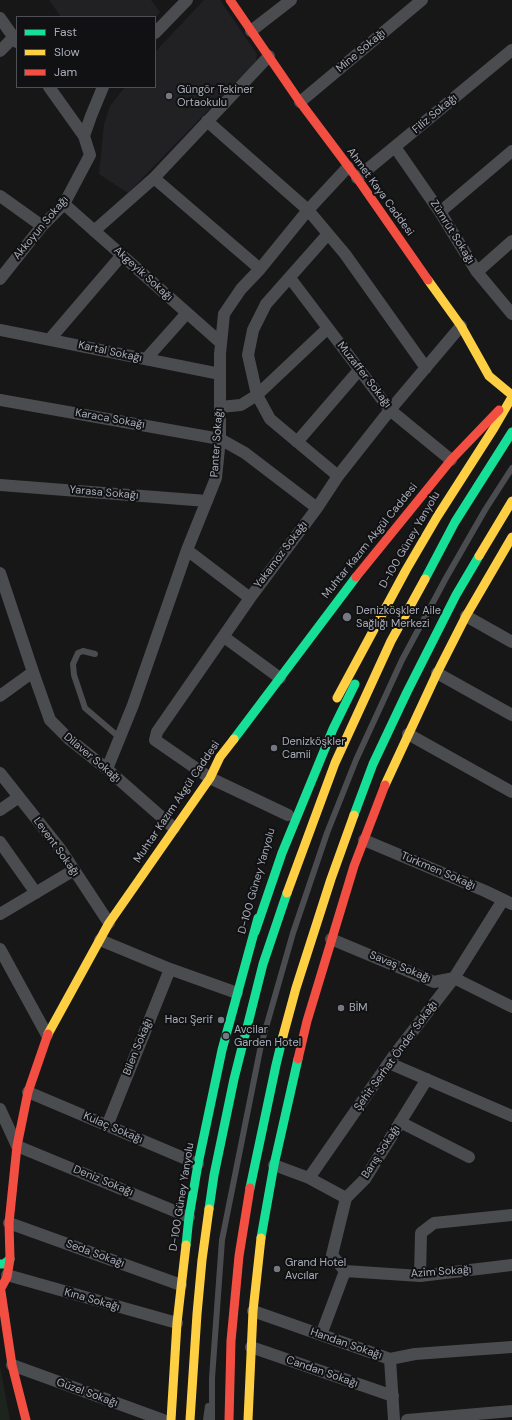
<!DOCTYPE html>
<meta charset="utf-8">
<style>
body{margin:0}
#map{position:relative;width:512px;height:1420px;overflow:hidden;background:#171717;font-family:"DM Sans",sans-serif}
canvas{display:block}
.legend{position:absolute;left:16px;top:16px;width:140px;height:72px;box-sizing:border-box;background:#111113;border:1px solid #4d4f55;margin:0;padding:5px 7px;list-style:none;font-size:12px;color:#a8adb8}
.legend li{display:flex;align-items:center;gap:8px;height:20px}
.legend b{width:20px;border:1px solid #4d4f55}
</style>
<div id="map">
<canvas width="512" height="1420"></canvas>
<ul class="legend">
<li><b style="height:5px;background:#16e098"></b>Fast</li>
<li><b style="height:5px;background:#ffcf43"></b>Slow</li>
<li><b style="height:5px;background:#f24e42"></b>Jam</li>
</ul>
</div>
<script>
const ctx = document.querySelector('canvas').getContext('2d');
ctx.lineJoin = 'round';
function fill(path, color) { ctx.fillStyle = color; ctx.fill(path, 'evenodd'); }
const poly = rows => new Path2D(rows.map(r => 'M' + r).join(''));
function trace(path, color, width, dash) { ctx.strokeStyle = color; ctx.lineWidth = width; ctx.lineCap = dash ? 'butt' : 'round'; ctx.setLineDash(dash || []); ctx.stroke(path); }
function drawText(font, color, halo, rows, align = 'center') {
  ctx.font = font + ' "DM Sans",sans-serif'; ctx.lineWidth = 4; ctx.setLineDash([]); ctx.textBaseline = 'middle'; ctx.strokeStyle = halo; ctx.fillStyle = color; for (const [text, x, y, turn = 0] of rows) {
    ctx.save(); ctx.translate(x, y); ctx.rotate((+turn || 0) * Math.PI / 180); ctx.textAlign = isNaN(turn) ? turn : align; if (halo) ctx.strokeText(text, 0, 0); ctx.fillText(text, 0, 0); ctx.restore();
  }
}
fill(poly([
 [49,0,151,0,160,12,155,18,61,17],
 [204,0,220,0,257,54,256,61,128,193,99,174,104,124,110,106,125,87,155,87,155,52]
]), '#212123');
fill(poly([
 [0,1366,10,1420,0,1420]
]), '#1d241e');
trace(poly([
 [95,654,83,651,78,653,73,664,74,675,85,708,120,738],
 [206,1420,208,1406],
 [212,1420,212,1378,222,1240,261,1045,293,933,327,833,356,760,402,660,446,578,485,510,512,468]
]), '#4b4c50', 6);
trace(poly([
 [0,18,17,42],
 [251,31,291,0],
 [155,33,187,0],
 [0,51,14,37],
 [49,87,84,136],
 [300,102,422,0],
 [207,121,308,210,345,254,426,368],
 [395,147,440,212,477,272,512,314],
 [154,178,260,269],
 [357,178,512,50],
 [0,196,42,226],
 [64,204,221,343],
 [440,212,512,151],
 [94,231,154,178,269,56],
 [328,234,266,304,253,330,248,355,257,395,270,419,338,476],
 [477,272,512,241],
 [290,278,390,410,451,460],
 [0,279,42,226,64,204,90,155,84,136,91,116,103,87],
 [0,330,220,374],
 [50,339,122,255],
 [146,359,187,313],
 [0,400,220,439,245,453,317,508],
 [220,407,241,405,257,395,328,328],
 [297,442,360,369],
 [0,485,207,501],
 [187,550,250,598],
 [0,573,33,672,0,696],
 [466,616,512,642],
 [224,637,280,678],
 [33,672,50,720,69,739,107,769,174,828],
 [437,673,512,715],
 [408,734,512,792],
 [107,769,133,705,187,550,216,478,220,439,220,354,224,314,241,289,260,269,308,210,348,167],
 [0,773,61,850,109,923],
 [0,810,19,797],
 [288,815,210,778,155,740,157,732,250,598,317,508,338,476,390,410,461,326],
 [364,840,485,891,512,904],
 [0,842,36,893],
 [0,914,74,870],
 [331,939,434,982,454,978,512,1007],
 [100,940,170,969,237,993],
 [0,949,47,1035],
 [389,1063,512,1116],
 [28,1092,198,1164],
 [0,1109,17,1146,189,1217],
 [400,1122,469,1157],
 [107,1126,170,969],
 [274,1165,309,1178,346,1198],
 [309,1178,395,1054,454,978,503,900],
 [9,1223,181,1285],
 [345,1271,420,1276,512,1265],
 [7,1275,177,1323],
 [420,1276,421,1233,434,1223,512,1215],
 [253,1311,390,1359,415,1354,512,1347],
 [321,1335,345,1271,332,1255,346,1198,365,1179,427,1079],
 [251,1347,393,1396],
 [390,1359,394,1420],
 [12,1365,163,1420],
 [407,1420,512,1411]
]), '#4b4c50', 12);
trace(poly([
 [425,579,455,522,512,432],
 [234,739,356,577],
 [354,815,373,764,407,692,456,595,479,556],
 [255,932,282,853,333,729,355,684],
 [250,1188,276,1065,283,1036],
 [209,1209,214,1175,234,1079,263,964,287,893],
 [261,1238,274,1165,298,1059],
 [186,1245,189,1217,198,1164,222,1050,258,918],
 [0,1264,4,1264,10,1259]
]), '#16e098', 9);
trace(poly([
 [428,280,461,326,489,376,512,395],
 [479,556,512,501],
 [337,698,406,570,437,517,494,428,512,397],
 [385,785,437,673,466,616,512,537],
 [287,893,335,763,391,641,425,579],
 [48,1034,109,923,210,778,220,757,234,739],
 [283,1036,296,988,331,879,354,815],
 [171,1420,177,1323,186,1245],
 [190,1420,197,1314,202,1260,209,1209],
 [248,1420,253,1311,261,1238]
]), '#ffcf43', 9);
trace(poly([
 [230,0,300,102,357,178,428,280],
 [356,577,451,460,499,410],
 [298,1059,307,1021,354,866,385,785],
 [0,1285,12,1365,26,1420],
 [1,1288,7,1277,10,1259,9,1223,17,1146,28,1092,48,1034],
 [229,1420,231,1341,239,1256,250,1188]
]), '#f24e42', 9);
for (const [x, y, r, color] of [
 [169,96,4,"#757880"],
 [347,617,5,"#757880"],
 [274,748,4,"#757880"],
 [341,1008,4,"#757880"],
 [221,1020,4,"#757880"],
 [226,1036,4,"#757880"],
 [277,1269,4,"#757880"]
]) { const dot = new Path2D(); dot.arc(x, y, r, 0, 2 * Math.PI); ctx.fillStyle = color; ctx.fill(dot); trace(dot, '#111113', 1.5); }
drawText('11px', '#a8adb8', '#111113', [
 ["Mine Sokağı",361,51,-40],
 ["Filiz Sokağı",435,114,-40],
 ["Ahmet Kaya Caddesi",380,192,54],
 ["Akkoyun Sokağı",41,228,-50],
 ["Zümrüt Sokağı",452,232,58],
 ["Akgeyik Sokağı",143,274,42],
 ["Kartal Sokağı",110,352,12],
 ["Muzaffer Sokağı",364,375,52],
 ["Karaca Sokağı",110,419,10],
 ["Panter Sokağı",217,443,-86],
 ["Yarasa Sokağı",104,493,5],
 ["D-100 Güney Yanyolu",410,540,-60],
 ["Muhtar Kazım Akgül Caddesi",370,541,-51],
 ["Yakamoz Sokağı",281,555,-53],
 ["Dilaver Sokağı",92,758,40],
 ["Muhtar Kazım Akgül Caddesi",177,802,-56],
 ["Levent Sokağı",56,847,54],
 ["Türkmen Sokağı",438,871,23],
 ["D-100 Güney Yanyolu",257,881,-74],
 ["Savaş Sokağı",400,967,22],
 ["Bilen Sokağı",138,1047,-68],
 ["Şehit Serhat Önder Sokağı",396,1056,-54],
 ["Kulaç Sokağı",113,1128,23],
 ["Barış Sokağı",381,1152,-57],
 ["Deniz Sokağı",103,1181,22],
 ["D-100 Güney Yanyolu",182,1197,-81],
 ["Seda Sokağı",95,1254,20],
 ["Azim Sokağı",441,1272,-4],
 ["Kına Sokağı",92,1300,16],
 ["Handan Sokağı",346,1344,19],
 ["Candan Sokağı",322,1372,19],
 ["Güzel Sokağı",87,1393,20]
]);
drawText('11px', '#a8adb8', '#111113', [
 ["Güngör Tekiner",177,90],
 ["Ortaokulu",177,103],
 ["Denizköşkler Aile",356,611],
 ["Sağlığı Merkezi",356,624],
 ["Denizköşkler",282,742],
 ["Camii",282,755],
 ["BİM",349,1008],
 ["Hacı Şerif",213,1020,"right"],
 ["Avcilar",234,1030],
 ["Garden Hotel",234,1043],
 ["Grand Hotel",285,1263],
 ["Avcılar",285,1276]
], 'left');
</script>
